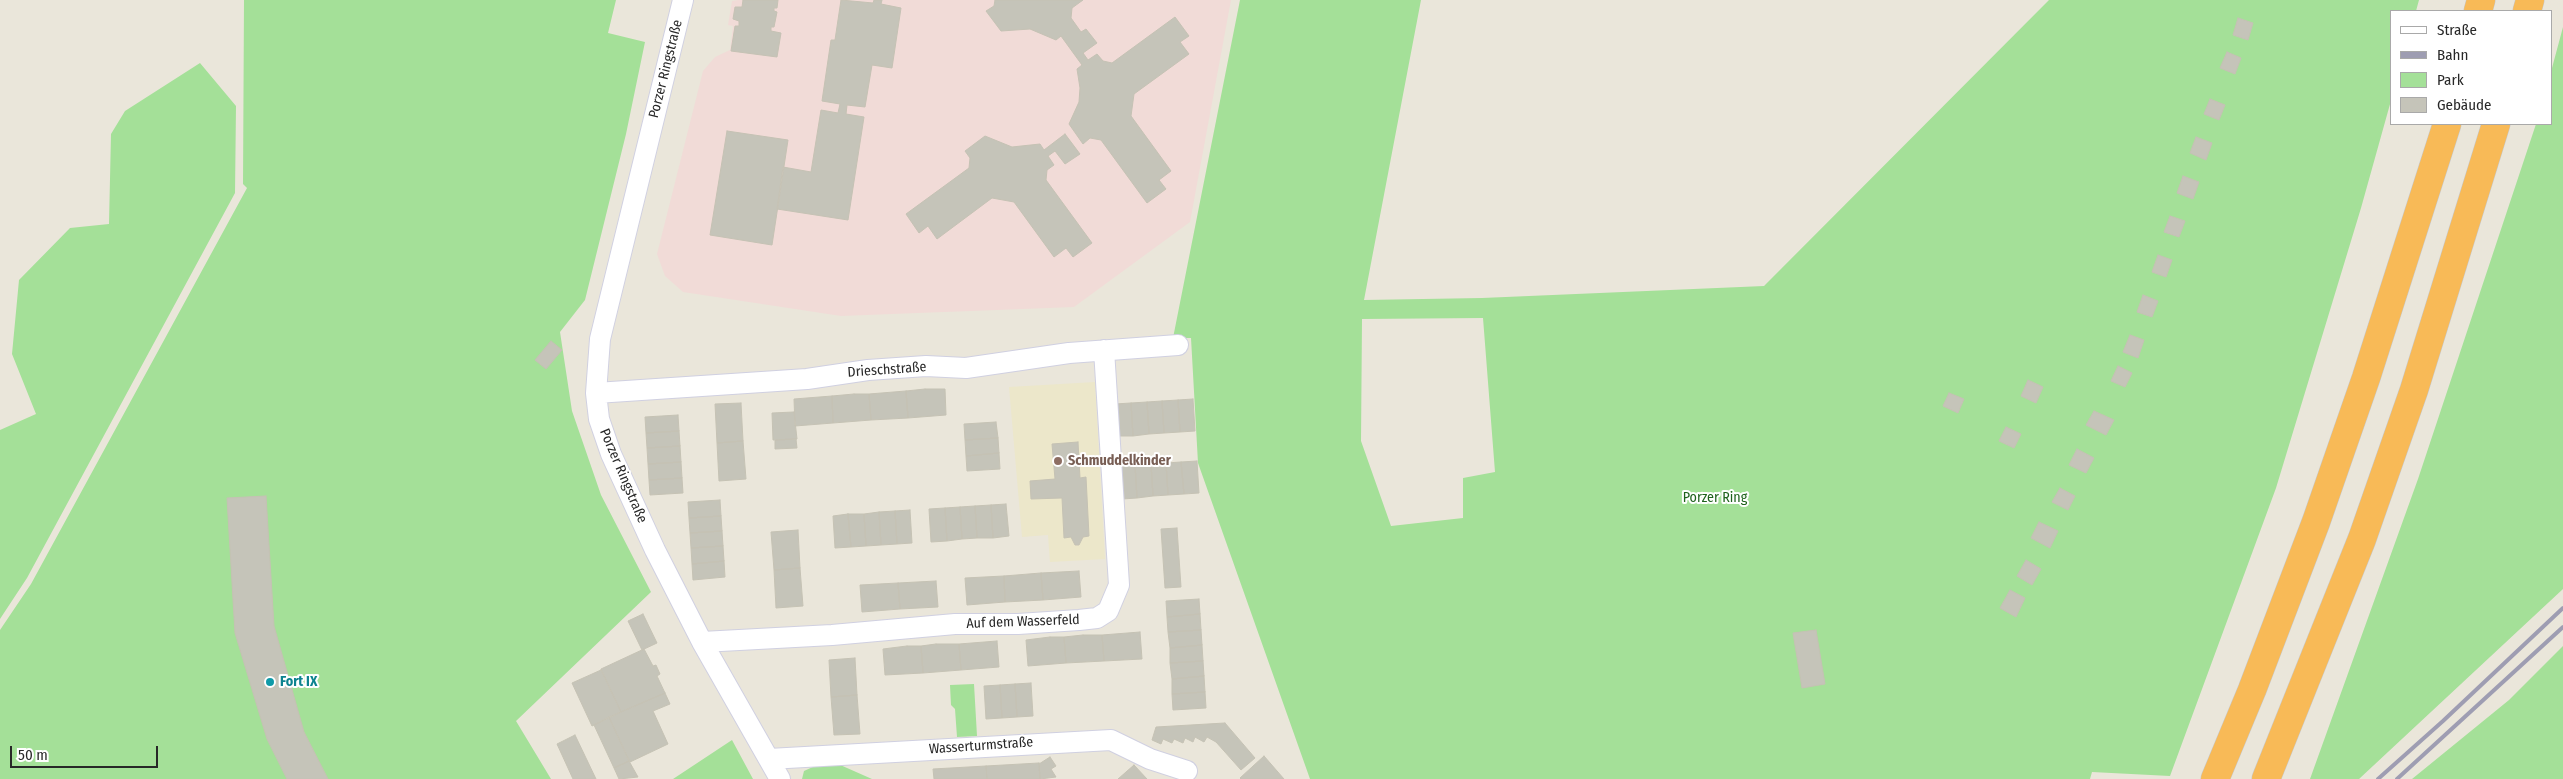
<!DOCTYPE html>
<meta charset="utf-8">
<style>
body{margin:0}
#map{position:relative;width:2563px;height:779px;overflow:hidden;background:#eae6da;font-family:"Fira Sans Condensed",sans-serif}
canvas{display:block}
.legend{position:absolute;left:2390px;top:10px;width:162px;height:115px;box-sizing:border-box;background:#fff;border:1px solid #a9a9a9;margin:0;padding:6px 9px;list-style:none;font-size:15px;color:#282828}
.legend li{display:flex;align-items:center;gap:10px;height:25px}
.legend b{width:25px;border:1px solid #a9a9a9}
.scale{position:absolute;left:10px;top:746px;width:148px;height:22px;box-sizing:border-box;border:2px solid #282828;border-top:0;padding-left:6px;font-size:15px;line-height:18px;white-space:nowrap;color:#282828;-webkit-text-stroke:4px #fff;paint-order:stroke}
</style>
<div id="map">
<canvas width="2563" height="779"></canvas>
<ul class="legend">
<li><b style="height:6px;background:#fff"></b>Straße</li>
<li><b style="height:6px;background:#9e9db2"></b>Bahn</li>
<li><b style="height:14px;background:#a4e098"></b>Park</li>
<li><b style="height:14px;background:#c5c4b9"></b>Gebäude</li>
</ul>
<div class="scale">50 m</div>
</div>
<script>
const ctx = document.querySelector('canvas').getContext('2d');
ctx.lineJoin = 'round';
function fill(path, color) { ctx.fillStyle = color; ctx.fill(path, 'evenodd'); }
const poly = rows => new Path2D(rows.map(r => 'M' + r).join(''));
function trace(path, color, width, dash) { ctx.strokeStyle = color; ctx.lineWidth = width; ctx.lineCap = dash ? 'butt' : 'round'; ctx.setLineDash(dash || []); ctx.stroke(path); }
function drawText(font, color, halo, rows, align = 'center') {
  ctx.font = font + ' "Fira Sans Condensed",sans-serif'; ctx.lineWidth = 4; ctx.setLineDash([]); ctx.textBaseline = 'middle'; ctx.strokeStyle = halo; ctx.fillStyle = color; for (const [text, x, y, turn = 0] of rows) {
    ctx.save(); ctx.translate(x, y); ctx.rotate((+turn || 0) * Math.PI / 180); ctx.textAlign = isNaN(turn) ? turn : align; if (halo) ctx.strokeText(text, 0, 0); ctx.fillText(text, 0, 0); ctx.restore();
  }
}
fill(poly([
 [1095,382,1105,559,1050,562,1048,535,1022,537,1009,387]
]), '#ece7ca');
fill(poly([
 [738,0,1231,0,1190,222,1074,307,841,316,683,292,665,276,657,254,703,71,715,57,730,50,733,26,728,25,732,1]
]), '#f1dbd7');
fill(poly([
 [244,0,616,0,608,33,645,42,626,134,585,300,560,332,572,411,601,495,651,592,516,721,551,779,0,779,0,630,31,584,247,188,243,184],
 [1240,0,1421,0,1364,300,1482,298,1764,286,2049,0,2419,0,2416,11,2392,11,2392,97,2361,208,2276,488,2170,776,2092,772,2090,779,1310,779,1198,463,1191,338,1173,338],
 [1483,318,1495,472,1463,478,1463,518,1391,526,1361,441,1362,319],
 [2563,27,2563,589,2359,779,2310,779,2418,479,2536,124,2552,124,2552,68],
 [200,63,236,106,235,193,27,578,0,619,0,430,36,414,12,354,19,280,70,228,109,224,111,134,125,111],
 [2563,646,2563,779,2412,779,2509,700],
 [974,684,977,736,957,737,955,709,951,705,950,685],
 [732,740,753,779,673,779],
 [838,764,872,779,802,779,804,771,815,766]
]), '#a4e098');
const building = poly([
 [743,0,778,0,777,8,774,8,774,11,777,12,774,27,771,27,771,31,781,33,777,57,731,51,735,26,739,26,739,21,733,19,735,7,742,7,743,0],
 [841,0,873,3,874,0,882,0,881,4,901,8,892,68,872,65,865,107,847,105,846,114,864,117,848,220,777,209,783,167,811,172,821,110,838,113,840,104,822,101,831,40,835,40,841,0],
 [995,0,1083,0,1072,8,1071,18,1081,32,1086,29,1097,43,1083,53,1088,60,1097,54,1103,61,1112,63,1175,17,1189,36,1180,42,1189,54,1134,94,1131,116,1171,171,1159,180,1166,189,1147,203,1101,140,1090,138,1083,144,1069,124,1079,102,1080,88,1077,69,1082,65,1061,36,1056,40,1030,29,1001,31,986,11,994,6,995,0],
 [2238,18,2253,23,2248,40,2233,35,2238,18],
 [2227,52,2241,58,2235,74,2220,68,2227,52],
 [2210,99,2225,105,2219,120,2204,114,2210,99],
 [727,131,788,140,772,245,710,235,727,131],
 [1065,134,1080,154,1065,164,1055,151,1048,156,1054,165,1047,170,1046,180,1092,243,1073,257,1066,248,1054,257,1014,202,992,198,937,239,928,226,919,233,906,214,969,168,970,158,965,151,985,136,1012,147,1040,144,1044,150,1065,134],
 [2196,137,2212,143,2206,160,2190,153,2196,137],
 [2183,176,2199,182,2193,199,2177,193,2183,176],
 [2170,216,2185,221,2179,237,2164,232,2170,216],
 [2158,255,2172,260,2166,277,2152,272,2158,255],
 [2143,295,2158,301,2152,317,2137,312,2143,295],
 [2130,335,2144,340,2138,358,2123,352,2130,335],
 [551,341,562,350,546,369,535,360,551,341],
 [2118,366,2132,373,2125,387,2111,381,2118,366],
 [2028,380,2043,387,2036,403,2021,396,2028,380],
 [925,389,945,389,946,415,908,418,906,391,925,389],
 [906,391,908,418,871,420,869,394,906,391],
 [1949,393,1964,399,1958,413,1943,406,1949,393],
 [854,394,869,394,871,420,833,423,832,396,854,394],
 [832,396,833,423,795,426,794,399,832,396],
 [1193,399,1195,431,1180,432,1178,400,1193,399],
 [1178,400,1180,432,1164,433,1162,401,1178,400],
 [1162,401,1164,433,1149,434,1147,402,1162,401],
 [1147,402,1149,434,1133,436,1131,403,1147,402],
 [741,403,743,441,717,443,715,404,741,403],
 [1131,403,1133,436,1117,436,1115,404,1131,403],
 [2094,411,2114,420,2106,435,2086,425,2094,411],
 [794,412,797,439,773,440,772,413,794,412],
 [678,415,679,431,646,433,645,417,678,415],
 [996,422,998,438,965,440,964,424,996,422],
 [2006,427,2021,434,2014,448,1999,441,2006,427],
 [679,431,680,446,647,448,646,433,679,431],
 [998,438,999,453,966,456,965,440,998,438],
 [796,439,797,448,775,449,775,440,796,439],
 [743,441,746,479,719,481,717,443,743,441],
 [1078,442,1080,478,1086,477,1089,536,1083,537,1079,545,1075,545,1071,537,1064,538,1062,498,1031,499,1030,481,1055,479,1052,444,1078,442],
 [680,446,681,462,648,464,647,448,680,446],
 [2077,449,2094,458,2086,473,2069,465,2077,449],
 [999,453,1000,469,967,471,966,456,999,453],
 [1197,461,1199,493,1184,494,1181,462,1197,461],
 [681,462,682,478,649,480,648,464,681,462],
 [1181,462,1184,494,1168,495,1166,463,1181,462],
 [1166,463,1168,495,1153,496,1151,464,1166,463],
 [1151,464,1153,496,1137,498,1135,465,1151,464],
 [1135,465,1137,498,1122,499,1119,466,1135,465],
 [682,478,683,493,650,495,649,480,682,478],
 [2060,488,2075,496,2068,510,2052,502,2060,488],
 [266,496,274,626,304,732,328,779,287,779,267,739,235,633,227,498,266,496],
 [720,500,721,516,689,518,688,502,720,500],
 [1006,504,1009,536,993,538,991,505,1006,504],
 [991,505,993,538,977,538,975,506,991,505],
 [975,506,977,538,962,539,960,507,975,506],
 [960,507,962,539,947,541,945,508,960,507],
 [945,508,947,541,931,542,929,509,945,508],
 [910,510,912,543,897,544,895,511,910,510],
 [895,511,897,544,881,545,879,512,895,511],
 [879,512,881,545,866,546,864,514,879,512],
 [848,514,851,547,835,548,833,516,848,514],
 [848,514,864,514,866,546,851,547,848,514],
 [721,516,722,531,690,533,689,518,721,516],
 [2039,522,2058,531,2050,548,2031,538,2039,522],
 [1177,528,1181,587,1165,588,1161,529,1177,528],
 [798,530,800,568,774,570,771,532,798,530],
 [722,531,723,546,691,548,690,533,722,531],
 [723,546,724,561,692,564,691,548,723,546],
 [2026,560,2041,569,2032,585,2017,576,2026,560],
 [724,561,725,577,693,580,692,564,724,561],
 [800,568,803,606,776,608,774,570,800,568],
 [1079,571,1081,597,1043,600,1041,573,1079,571],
 [1041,573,1043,600,1005,602,1004,576,1041,573],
 [1004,576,1005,602,967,605,965,578,1004,576],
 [936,581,938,607,900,609,898,583,936,581],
 [898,583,900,609,862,612,860,585,898,583],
 [2010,590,2025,598,2016,617,2000,608,2010,590],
 [1199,599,1200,614,1167,617,1166,601,1199,599],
 [643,614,657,643,642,650,628,621,643,614],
 [1200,614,1201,630,1168,632,1167,617,1200,614],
 [1201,630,1202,645,1170,648,1168,632,1201,630],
 [1816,630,1825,684,1802,688,1793,633,1816,630],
 [1140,632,1142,659,1104,661,1102,635,1140,632],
 [1083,635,1102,635,1104,661,1066,663,1064,637,1083,635],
 [1050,637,1064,637,1066,663,1028,666,1026,640,1050,637],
 [997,641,999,667,961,670,959,644,997,641],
 [936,644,959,644,961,670,923,673,921,646,936,644],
 [1202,645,1203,661,1170,663,1170,648,1202,645],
 [907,646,921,646,923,673,885,675,883,649,907,646],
 [644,649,653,666,656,665,660,674,657,676,665,693,621,712,601,669,644,649],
 [855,658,857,695,831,697,829,660,855,658],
 [1203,661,1204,676,1172,679,1170,663,1203,661],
 [601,670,621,712,592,726,572,683,601,670],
 [1204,676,1205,692,1172,694,1172,679,1204,676],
 [1031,683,1033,716,1017,717,1015,684,1031,683],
 [1015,684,1017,717,1002,718,1000,685,1015,684],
 [1000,685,1002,718,986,719,984,686,1000,685],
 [1205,692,1206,708,1173,710,1172,694,1205,692],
 [665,693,670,704,653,711,668,744,630,762,609,717,665,693],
 [857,695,860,734,834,735,831,697,857,695],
 [609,717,629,761,614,768,594,725,609,717],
 [1225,723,1255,758,1241,770,1216,742,1207,737,1204,742,1195,737,1193,742,1185,738,1183,743,1174,739,1172,743,1163,739,1161,744,1152,740,1156,727,1225,723],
 [575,735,596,779,573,779,557,744,575,735],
 [1264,756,1284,779,1241,779,1240,778,1264,756],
 [1050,757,1056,766,1051,769,1056,777,1040,779,1039,764,1050,757],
 [629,761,638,777,619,779,614,768,629,761],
 [1039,763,1040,779,987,779,986,766,1039,763],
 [1134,765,1147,779,1118,779,1134,765],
 [986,766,987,779,934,779,933,769,986,766]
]);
fill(building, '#c5c4b9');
trace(building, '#c5c2b4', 1);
const street = poly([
 [683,0,600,339,596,393,599,419,611,454,655,550,702,642,780,779],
 [596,393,807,379,868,370,926,366,966,368,1069,353,1178,345],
 [702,642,832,635,955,624,1018,624,1079,620,1097,618,1108,611,1119,585,1104,350],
 [769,759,1111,740,1150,759,1187,771]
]);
const highway = poly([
 [2478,11,2481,0],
 [2527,11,2530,0],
 [2215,779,2252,690,2316,522,2366,378,2447,124],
 [2266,779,2362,539,2414,390,2496,124]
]);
trace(street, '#d0d0e1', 22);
trace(highway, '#c7c7c7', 29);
trace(street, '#fff', 20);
trace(highway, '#f8ba57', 28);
trace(poly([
 [2378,779,2443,721,2563,608],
 [2397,779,2563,627]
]), '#9e9db2', 4);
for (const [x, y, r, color] of [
 [1058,461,5,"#8d6e63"],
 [270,682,5,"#0f9aa8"]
]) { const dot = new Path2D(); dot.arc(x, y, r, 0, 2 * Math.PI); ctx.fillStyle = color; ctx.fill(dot); trace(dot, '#fff', 2); }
drawText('14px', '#282828', '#fff', [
 ["Porzer Ringstraße",666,69,-76],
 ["Drieschstraße",887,370,-4],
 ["Porzer Ringstraße",623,476,67],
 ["Auf dem Wasserfeld",1023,622,-2],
 ["Wasserturmstraße",981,746,-4]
]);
drawText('bold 14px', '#785e54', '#fff', [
 ["Schmuddelkinder",1068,461]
], 'left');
drawText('14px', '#1e621c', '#fff', [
 ["Porzer Ring",1715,498]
]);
drawText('bold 14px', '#0d838f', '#fff', [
 ["Fort IX",280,682]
], 'left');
</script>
